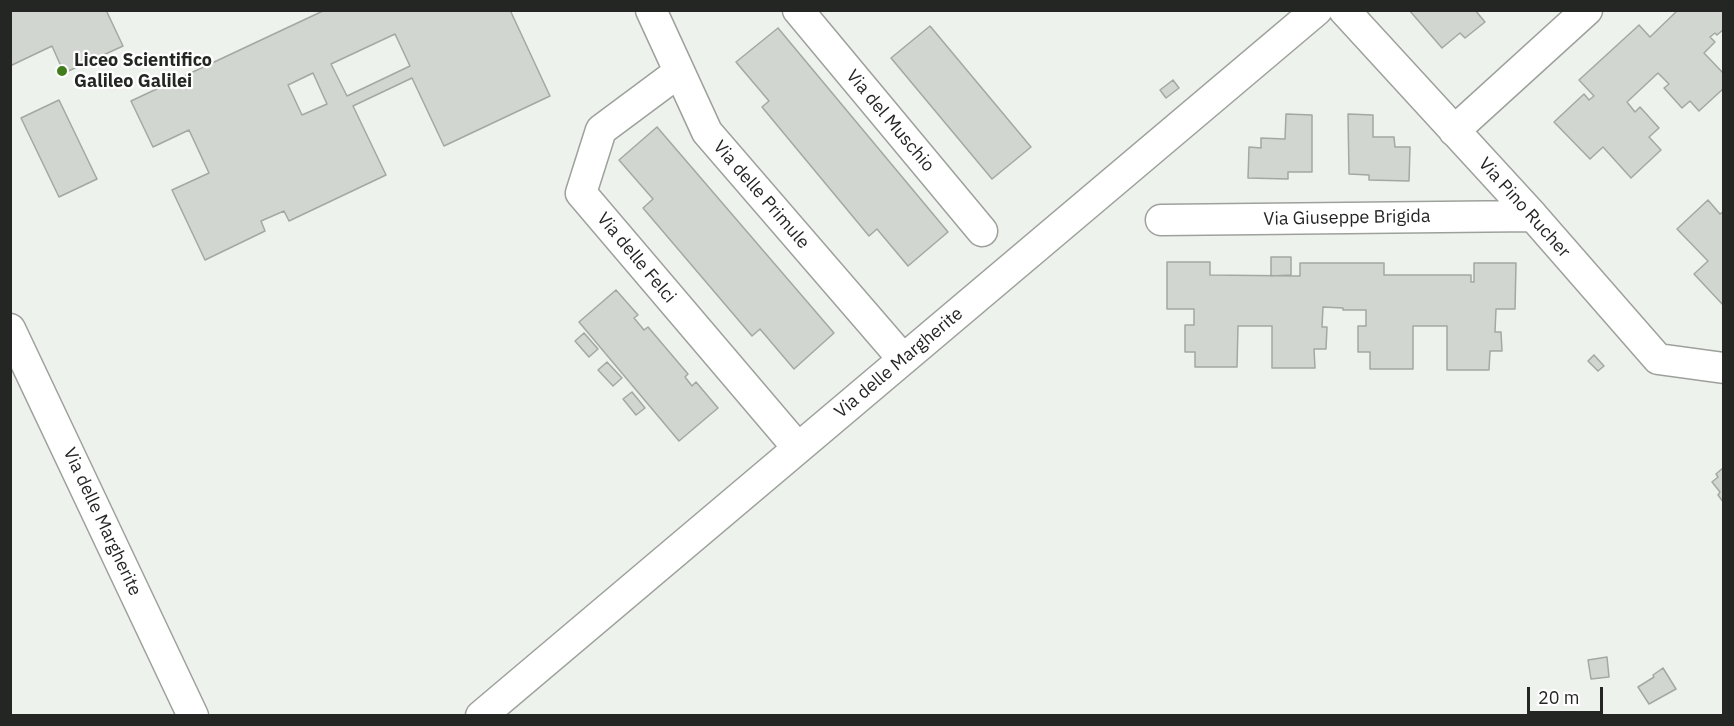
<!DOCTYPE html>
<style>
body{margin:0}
#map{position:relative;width:1734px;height:726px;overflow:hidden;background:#eef2ed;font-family:"IBM Plex Sans",sans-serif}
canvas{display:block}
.frame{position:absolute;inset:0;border:12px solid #242624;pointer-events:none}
.scale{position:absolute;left:1527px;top:687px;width:76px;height:27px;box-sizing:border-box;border:3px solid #242624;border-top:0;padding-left:8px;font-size:18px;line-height:21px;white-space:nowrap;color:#242624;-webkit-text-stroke:4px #fff;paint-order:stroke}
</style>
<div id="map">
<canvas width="1734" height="726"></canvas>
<div class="frame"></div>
<div class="scale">20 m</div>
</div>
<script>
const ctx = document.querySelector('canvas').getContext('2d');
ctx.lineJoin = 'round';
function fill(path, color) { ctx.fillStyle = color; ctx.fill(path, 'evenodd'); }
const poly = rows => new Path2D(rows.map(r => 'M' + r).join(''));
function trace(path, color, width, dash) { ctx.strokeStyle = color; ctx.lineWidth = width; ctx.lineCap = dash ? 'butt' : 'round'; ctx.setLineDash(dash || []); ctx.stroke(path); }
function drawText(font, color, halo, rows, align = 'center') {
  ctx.font = font + ' "IBM Plex Sans",sans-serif'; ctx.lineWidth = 4.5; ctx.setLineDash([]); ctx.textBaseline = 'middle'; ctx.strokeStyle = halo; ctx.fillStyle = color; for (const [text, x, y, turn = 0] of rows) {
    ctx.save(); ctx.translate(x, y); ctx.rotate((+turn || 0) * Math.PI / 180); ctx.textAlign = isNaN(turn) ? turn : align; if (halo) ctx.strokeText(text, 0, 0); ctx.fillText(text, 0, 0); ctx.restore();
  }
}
const building = poly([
 [10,10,106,10,123,46,64,73,52,46,10,66,10,10],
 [325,10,510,10,550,96,444,146,412,78,353,106,386,175,289,221,284,211,261,221,265,231,205,260,172,190,209,173,189,130,153,147,131,101,325,10],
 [395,34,410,66,347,96,331,64,395,34],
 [313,73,327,104,302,115,288,85,313,73],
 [1409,10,1475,10,1485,22,1465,38,1460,33,1442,48,1409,10],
 [1678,10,1724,10,1724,29,1717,35,1715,33,1710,37,1715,42,1704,53,1724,74,1724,88,1699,111,1690,101,1682,108,1664,88,1669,84,1658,73,1627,102,1635,112,1640,107,1659,128,1649,137,1661,150,1631,178,1603,147,1590,159,1554,122,1584,94,1589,100,1594,96,1579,80,1638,26,1639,25,1650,37,1678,10],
 [930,26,1031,147,992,179,891,58,930,26],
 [778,28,948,232,908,266,877,229,869,236,762,107,769,101,736,62,778,28],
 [1173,80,1179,88,1166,98,1160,90,1173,80],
 [59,100,97,179,59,197,21,118,59,100],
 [1286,114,1312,115,1312,172,1288,172,1288,179,1248,178,1249,147,1261,148,1261,138,1285,139,1286,114],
 [1348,114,1373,115,1373,137,1394,137,1395,147,1410,147,1409,181,1369,180,1369,175,1349,174,1348,114],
 [657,127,834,333,794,369,760,329,752,336,643,208,653,199,619,160,657,127],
 [1708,200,1720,214,1724,211,1724,306,1694,274,1708,261,1677,229,1708,200],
 [1271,257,1291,257,1291,275,1271,276,1271,257],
 [1167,262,1210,262,1210,275,1300,276,1300,263,1384,263,1384,275,1471,275,1471,282,1474,282,1474,263,1516,263,1515,309,1496,309,1495,332,1501,332,1502,351,1490,351,1489,370,1447,370,1447,326,1413,326,1413,369,1370,369,1370,352,1358,352,1358,326,1366,326,1366,310,1343,310,1343,308,1323,307,1322,327,1327,327,1326,349,1314,349,1315,368,1272,368,1272,326,1238,326,1237,367,1195,367,1195,352,1185,352,1185,325,1194,325,1194,309,1167,309,1167,262],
 [616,290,638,315,634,318,644,330,648,327,688,374,685,377,692,386,696,382,718,408,679,441,579,322,616,290],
 [584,333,598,349,589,357,575,341,584,333],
 [1594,355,1604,366,1598,371,1588,361,1594,355],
 [607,362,622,378,613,386,598,370,607,362],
 [632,392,645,408,636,415,623,399,632,392],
 [1724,467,1724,503,1718,495,1720,492,1712,482,1718,477,1716,474,1724,467],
 [1607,657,1609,677,1591,679,1588,660,1607,657],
 [1663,668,1676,689,1649,704,1638,687,1654,677,1653,675,1663,668]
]);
fill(building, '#d2d6d0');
trace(building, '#a4a8a2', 1.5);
const street = poly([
 [651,10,707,132,903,359],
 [798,10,982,231],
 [1344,10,1533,216,1658,359,1724,368],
 [679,72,601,130,581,193,798,448],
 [1454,131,1587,10],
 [1161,220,1533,216],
 [10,329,193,716],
 [481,716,1317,10]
]);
trace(street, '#9da19b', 33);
trace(street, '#fff', 30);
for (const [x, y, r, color] of [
 [62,71,6,"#417e1b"]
]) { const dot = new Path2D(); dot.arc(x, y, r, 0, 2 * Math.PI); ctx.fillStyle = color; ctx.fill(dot); trace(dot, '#fff', 2); }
drawText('bold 18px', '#242624', '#fff', [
 ["Liceo Scientifico",74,61],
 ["Galileo Galilei",74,82]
], 'left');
drawText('18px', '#242624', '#fff', [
 ["Via del Muschio",890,121,50],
 ["Via delle Primule",761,195,49],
 ["Via Pino Rucher",1524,208,48],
 ["Via Giuseppe Brigida",1347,218,-1],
 ["Via delle Felci",636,258,50],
 ["Via delle Margherite",899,363,-40],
 ["Via delle Margherite",102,522,65]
]);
</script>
